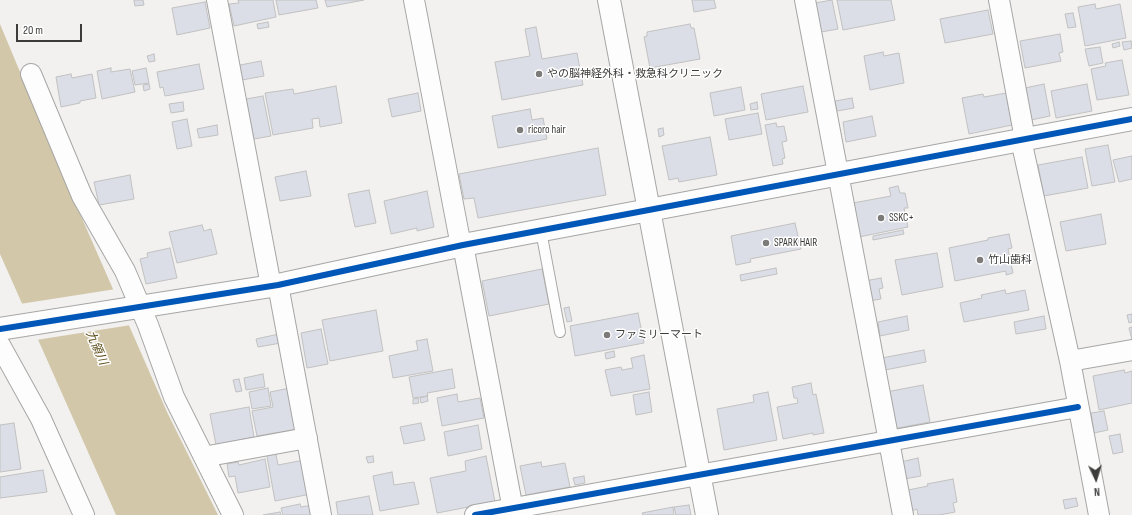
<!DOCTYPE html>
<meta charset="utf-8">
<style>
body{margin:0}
#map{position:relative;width:1132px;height:515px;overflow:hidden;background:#f2f1f0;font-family:"Sofia Sans Condensed",sans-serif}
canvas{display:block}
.north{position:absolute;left:1076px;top:459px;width:40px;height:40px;-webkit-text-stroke:3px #fff;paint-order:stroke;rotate:176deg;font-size:11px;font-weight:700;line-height:16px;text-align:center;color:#3d3c3b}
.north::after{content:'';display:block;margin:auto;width:14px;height:18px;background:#3d3c3b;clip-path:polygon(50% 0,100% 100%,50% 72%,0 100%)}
.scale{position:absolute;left:16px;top:24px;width:66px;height:18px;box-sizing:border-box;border:2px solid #3d3c3b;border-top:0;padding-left:5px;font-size:12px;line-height:14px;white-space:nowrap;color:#3d3c3b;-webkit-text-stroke:3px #fff;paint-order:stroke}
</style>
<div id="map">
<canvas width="1132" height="515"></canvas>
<div class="north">N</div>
<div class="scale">20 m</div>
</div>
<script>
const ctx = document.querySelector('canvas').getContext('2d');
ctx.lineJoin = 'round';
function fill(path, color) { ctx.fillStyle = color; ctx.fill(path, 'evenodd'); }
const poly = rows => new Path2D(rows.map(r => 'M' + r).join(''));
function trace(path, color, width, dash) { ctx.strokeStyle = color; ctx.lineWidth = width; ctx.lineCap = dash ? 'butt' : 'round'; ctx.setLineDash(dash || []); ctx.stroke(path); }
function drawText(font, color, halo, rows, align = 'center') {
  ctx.font = font + ' "Sofia Sans Condensed","Noto Sans JP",sans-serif'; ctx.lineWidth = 3; ctx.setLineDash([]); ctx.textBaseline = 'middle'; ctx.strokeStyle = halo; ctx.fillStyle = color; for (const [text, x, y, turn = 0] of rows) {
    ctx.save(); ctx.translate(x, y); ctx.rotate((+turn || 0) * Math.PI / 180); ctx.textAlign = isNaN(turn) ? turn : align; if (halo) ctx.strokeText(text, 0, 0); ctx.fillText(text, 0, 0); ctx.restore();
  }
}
fill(poly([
 [0,24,66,182,167,412,218,515,116,515,0,254]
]), '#d2c7a9');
fill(poly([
 [116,289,131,325,36,340,20,304]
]), '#f2f1f0');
const building = poly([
 [134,0,143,0,144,5,135,6,134,0],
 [238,0,273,0,276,17,234,26,229,4,239,3,238,0],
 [276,0,316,0,318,8,279,15,276,0],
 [325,0,364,0,327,7,325,0],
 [692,0,714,0,716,8,694,12,692,0],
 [832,0,838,29,821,32,815,3,832,0],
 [837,0,891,0,895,20,843,30,837,0],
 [205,2,210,28,177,35,172,8,205,2],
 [1095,4,1096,9,1120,4,1126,38,1085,46,1078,7,1095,4],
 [988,10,993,34,945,43,940,19,988,10],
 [1073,13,1076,27,1068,28,1065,14,1073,13],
 [268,22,269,27,258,29,257,24,268,22],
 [690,24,691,28,694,28,700,59,650,68,644,37,647,36,647,32,690,24],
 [536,27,542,59,577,53,583,85,502,100,495,62,530,56,525,29,536,27],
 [1060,34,1063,52,1059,53,1061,61,1025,68,1020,41,1060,34],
 [1131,41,1132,48,1124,50,1122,42,1131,41],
 [1119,42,1120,46,1113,48,1112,44,1119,42],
 [1100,47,1103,63,1089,66,1085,49,1100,47],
 [883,52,884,56,899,53,904,83,870,90,864,56,883,52],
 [154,54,155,61,149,62,147,56,154,54],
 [1122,60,1129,95,1097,100,1091,69,1106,66,1105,63,1122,60],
 [261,61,264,76,242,80,240,65,261,61],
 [199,64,204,89,165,96,163,87,160,88,157,72,199,64],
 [111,68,111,72,130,69,135,92,102,99,97,71,111,68],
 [146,68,149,83,135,85,132,71,146,68],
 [71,74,72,78,92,74,96,98,80,101,80,103,61,107,56,77,71,74],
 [149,84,150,89,144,91,143,85,149,84],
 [1044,84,1050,116,1031,120,1025,88,1044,84],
 [1087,84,1092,111,1056,118,1051,91,1087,84],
 [336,86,342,123,320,127,319,118,312,119,313,128,273,135,265,93,293,89,294,94,336,86],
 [803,86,808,112,766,120,761,94,803,86],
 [741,87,745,110,714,116,710,93,741,87],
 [418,93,421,111,392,117,388,99,418,93],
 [1006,93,1012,125,969,134,962,98,983,94,984,97,1006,93],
 [263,96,271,136,254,139,246,99,263,96],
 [852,98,854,108,837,111,835,101,852,98],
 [183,102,184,111,171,113,169,104,183,102],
 [757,102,758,109,751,110,750,104,757,102],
 [530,109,532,120,543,118,547,139,498,148,492,116,530,109],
 [758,113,762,134,729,140,725,119,758,113],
 [872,116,876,136,846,142,843,122,872,116],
 [187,119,192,146,177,149,172,122,187,119],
 [776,123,777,127,784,126,787,141,782,142,785,158,782,159,783,164,773,166,765,125,776,123],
 [217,125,218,135,199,138,197,129,217,125],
 [663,128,664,135,659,137,658,129,663,128],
 [710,137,717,175,679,182,678,178,669,180,662,146,710,137],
 [1108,145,1115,182,1092,186,1085,149,1108,145],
 [598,148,606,195,478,218,474,198,464,199,459,174,598,148],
 [1132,156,1132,179,1119,182,1113,160,1132,156],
 [1082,157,1088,188,1044,196,1038,165,1082,157],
 [306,171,311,196,280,201,275,177,306,171],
 [130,175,134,199,99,205,94,182,130,175],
 [898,186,900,193,905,193,908,208,904,208,908,227,859,237,853,203,891,196,889,188,898,186],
 [369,190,376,223,355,227,348,194,369,190],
 [427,191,434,227,417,231,417,228,391,234,384,201,427,191],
 [1101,214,1106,244,1066,251,1060,222,1101,214],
 [795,223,801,249,750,259,751,262,736,265,731,236,795,223],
 [202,225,204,231,211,229,217,254,177,263,169,232,202,225],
 [903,230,904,234,873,240,873,236,903,230],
 [1009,234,1012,248,1008,249,1013,273,1006,275,1006,271,955,281,949,248,988,240,988,238,1009,234],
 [170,248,177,278,146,284,140,259,148,257,147,253,170,248],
 [937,253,943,287,902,295,895,260,937,253],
 [776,268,777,274,741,281,740,275,776,268],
 [542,269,549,304,489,316,482,281,542,269],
 [881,278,883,288,879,289,881,299,869,301,865,281,881,278],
 [1005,290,1006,294,1025,290,1029,310,964,322,960,303,982,298,981,295,1005,290],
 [569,307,572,321,567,322,564,308,569,307],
 [376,310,383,351,330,361,322,320,376,310],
 [638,313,644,343,575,356,570,326,638,313],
 [1132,314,1132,322,1129,323,1127,315,1132,314],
 [907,316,909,330,880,336,878,322,907,316],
 [1044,316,1046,329,1016,334,1014,322,1044,316],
 [1132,327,1132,340,1129,328,1132,327],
 [321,329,328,364,307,368,301,333,321,329],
 [279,334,281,343,258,347,256,339,279,334],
 [427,339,433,371,393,378,389,356,418,350,416,341,427,339],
 [924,350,926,362,885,370,882,358,924,350],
 [614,351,615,357,606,359,605,353,614,351],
 [644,355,650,389,611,396,605,370,621,367,622,370,633,368,631,358,644,355],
 [452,369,455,388,427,393,428,396,413,398,409,377,452,369],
 [1124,370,1125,373,1132,371,1132,403,1099,410,1093,376,1124,370],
 [263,374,265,387,246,390,244,378,263,374],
 [239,379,242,391,236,392,233,380,239,379],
 [811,383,813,395,816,394,824,433,813,435,813,433,783,439,777,407,798,403,797,398,794,398,792,387,811,383],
 [923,385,930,422,893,429,886,392,923,385],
 [268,388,271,406,252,409,249,392,268,388],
 [290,388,298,429,257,436,252,411,273,407,270,392,290,388],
 [649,392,652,412,636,415,633,395,649,392],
 [768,392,777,440,724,450,717,409,754,402,753,395,768,392],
 [457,394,458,402,480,398,484,418,442,426,437,398,457,394],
 [427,396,428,401,421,403,420,398,427,396],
 [418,398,419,403,413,404,413,399,418,398],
 [249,407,254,437,216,445,210,414,249,407],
 [1104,411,1108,430,1094,433,1091,413,1104,411],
 [14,423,21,469,0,472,0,425,14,423],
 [421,423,425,440,404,444,400,427,421,423],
 [478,425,482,449,448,456,444,432,478,425],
 [1120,434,1123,452,1113,454,1109,436,1120,434],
 [275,449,278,465,304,460,311,494,275,501,266,451,275,449],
 [373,456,374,462,368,463,366,457,373,456],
 [486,456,495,502,437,513,430,478,466,471,465,461,486,456],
 [918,458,921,476,904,479,901,462,918,458],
 [265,459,270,487,238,493,235,476,229,477,227,464,238,462,239,465,265,459],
 [541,462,542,467,565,463,570,487,526,495,520,466,541,462],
 [43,470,47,492,0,498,0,477,43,470],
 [392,472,394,485,414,482,419,504,380,511,373,476,392,472],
 [584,476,585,483,575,485,573,478,584,476],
 [953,479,957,502,953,503,955,512,939,515,918,515,917,509,912,511,908,490,928,486,927,484,953,479],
 [369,496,373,515,338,515,336,502,369,496],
 [1076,498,1078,506,1065,509,1063,500,1076,498],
 [300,504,301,507,313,505,315,515,283,515,281,508,300,504],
 [689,505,691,515,676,515,674,507,689,505],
 [673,507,674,515,643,515,642,513,673,507],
 [280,512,281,515,263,515,280,512]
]);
fill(building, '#dbdee6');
trace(building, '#c1c1c1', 1);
const lane = poly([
 [541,231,560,332]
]);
const street = poly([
 [217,0,271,286],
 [414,0,461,246],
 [805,0,903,515],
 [999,0,1025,139],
 [31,74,82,196,125,271,148,325,174,397,233,515],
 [1021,140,1070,361,1099,515],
 [463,245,514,515],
 [278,285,321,515],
 [0,345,41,419,84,515],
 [1070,361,1132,350],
 [205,459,214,455,307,438],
 [475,515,1078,407]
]);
const secondary = poly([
 [609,0,707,515],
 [0,329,278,285,463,245,1132,119]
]);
trace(lane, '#a7a6a5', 12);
trace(street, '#a7a6a5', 22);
trace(secondary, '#a7a6a5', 24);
trace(lane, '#fdfdfd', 10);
trace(street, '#fdfdfd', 20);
trace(secondary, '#fdfdfd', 22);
trace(poly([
 [0,329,278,285,463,245,1132,119],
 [475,515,1078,407]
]), '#0057b8', 6);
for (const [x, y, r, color] of [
 [539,74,4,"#7c7b7a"],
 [520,130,4,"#7c7b7a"],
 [881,218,4,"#7c7b7a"],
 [766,243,4,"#7c7b7a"],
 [980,260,4,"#7c7b7a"],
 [607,335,4,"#7c7b7a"]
]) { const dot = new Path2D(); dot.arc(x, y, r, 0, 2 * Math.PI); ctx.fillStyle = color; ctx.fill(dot); trace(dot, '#fff', 1.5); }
drawText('11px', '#3d3c3b', '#fff', [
 ["やの脳神経外科・救急科クリニック",547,74],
 ["ricoro hair",528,130],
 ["SSKC+",889,218],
 ["SPARK HAIR",774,243],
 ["竹山歯科",988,260],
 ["ファミリーマート",615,335]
], 'left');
drawText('italic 12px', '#5b4b17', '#fff', [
 ["九領川",96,348,66]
]);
</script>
